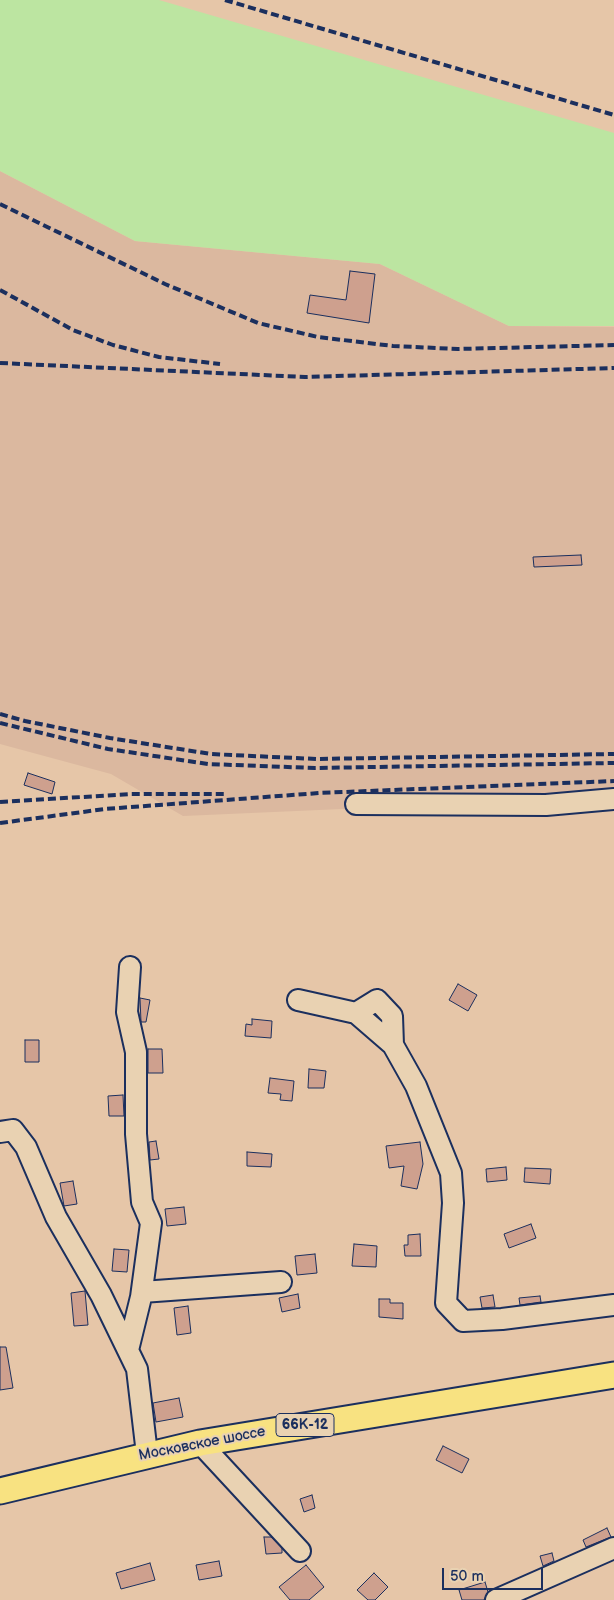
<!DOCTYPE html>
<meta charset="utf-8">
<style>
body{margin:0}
#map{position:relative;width:614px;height:1600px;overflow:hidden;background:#e6c6a8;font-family:"Balsamiq Sans",sans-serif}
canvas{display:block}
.scale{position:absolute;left:442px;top:1568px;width:101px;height:22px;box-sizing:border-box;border:2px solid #1b2f5e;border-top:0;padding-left:6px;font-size:15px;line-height:18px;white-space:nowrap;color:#1b2f5e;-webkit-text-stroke:4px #e9d2b2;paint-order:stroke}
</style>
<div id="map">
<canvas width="614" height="1600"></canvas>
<div class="scale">50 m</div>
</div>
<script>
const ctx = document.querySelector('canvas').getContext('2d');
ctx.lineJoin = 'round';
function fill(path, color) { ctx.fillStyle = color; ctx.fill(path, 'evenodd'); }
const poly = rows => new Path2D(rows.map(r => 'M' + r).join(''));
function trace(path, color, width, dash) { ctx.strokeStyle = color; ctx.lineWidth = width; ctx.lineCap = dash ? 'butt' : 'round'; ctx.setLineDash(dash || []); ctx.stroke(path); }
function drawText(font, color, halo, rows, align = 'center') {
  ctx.font = font + ' "Balsamiq Sans",sans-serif'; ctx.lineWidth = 4; ctx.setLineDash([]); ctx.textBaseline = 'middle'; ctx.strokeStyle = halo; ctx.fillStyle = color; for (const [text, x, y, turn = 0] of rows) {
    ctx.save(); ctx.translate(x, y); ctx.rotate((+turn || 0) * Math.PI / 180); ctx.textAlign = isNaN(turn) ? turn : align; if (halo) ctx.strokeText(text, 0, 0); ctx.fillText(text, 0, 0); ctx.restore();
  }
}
fill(poly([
 [0,171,135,241,380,264,509,326,614,327,614,797,183,816,111,774,0,744]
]), '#dbb89f');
fill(poly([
 [0,0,159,0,614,133,614,326,509,326,380,264,135,241,0,171]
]), '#bce5a1');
const building = poly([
 [350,271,375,274,369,323,307,313,310,295,346,300,350,271],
 [581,555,582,565,534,567,533,557,581,555],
 [28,773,55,782,52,794,24,785,28,773],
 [458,984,477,995,468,1011,449,1000,458,984],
 [140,998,150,1000,146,1022,141,1022,140,998],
 [252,1019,272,1021,271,1038,245,1036,246,1024,252,1025,252,1019],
 [25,1040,39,1040,39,1062,25,1062,25,1040],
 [148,1049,162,1049,163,1073,148,1073,148,1049],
 [309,1069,326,1071,324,1088,308,1088,309,1069],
 [270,1078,294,1081,292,1101,280,1100,281,1094,268,1093,270,1078],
 [123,1095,124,1116,109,1116,108,1096,123,1095],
 [156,1141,159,1159,150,1160,149,1142,156,1141],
 [420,1142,423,1164,417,1189,401,1186,404,1166,389,1168,386,1146,420,1142],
 [247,1152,272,1154,271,1167,247,1166,247,1152],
 [506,1167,507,1180,487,1182,486,1169,506,1167],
 [525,1168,551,1169,550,1184,524,1182,525,1168],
 [73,1181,77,1204,64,1206,60,1183,73,1181],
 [184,1207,186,1224,167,1226,165,1209,184,1207],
 [531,1224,536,1238,509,1248,504,1234,531,1224],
 [420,1234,421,1256,405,1256,404,1245,408,1245,408,1235,420,1234],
 [354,1244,377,1246,376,1267,352,1266,354,1244],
 [114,1249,129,1250,127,1272,112,1271,114,1249],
 [315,1254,317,1273,297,1275,295,1256,315,1254],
 [85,1291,88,1325,74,1326,71,1293,85,1291],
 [298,1294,300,1308,282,1312,279,1298,298,1294],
 [493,1295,495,1307,482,1308,480,1297,493,1295],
 [540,1296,541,1302,520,1305,519,1298,540,1296],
 [379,1299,390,1299,390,1303,403,1303,403,1319,379,1317,379,1299],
 [188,1306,191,1333,177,1335,174,1308,188,1306],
 [0,1347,6,1347,13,1388,0,1390,0,1347],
 [179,1398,183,1417,156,1422,153,1403,179,1398],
 [443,1446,469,1459,462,1473,436,1460,443,1446],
 [312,1495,315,1508,304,1512,300,1499,312,1495],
 [607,1528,611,1537,586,1547,583,1540,607,1528],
 [264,1537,271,1537,282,1548,282,1553,266,1554,264,1537],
 [552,1553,554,1561,543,1566,540,1556,552,1553],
 [219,1561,222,1576,199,1580,196,1565,219,1561],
 [150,1563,155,1580,121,1589,116,1573,150,1563],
 [306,1565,324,1587,309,1600,290,1600,279,1587,306,1565],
 [374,1573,388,1587,375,1600,368,1600,357,1590,374,1573],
 [485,1582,488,1592,484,1600,462,1600,459,1590,485,1582]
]);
fill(building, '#cea08e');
trace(building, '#1b2f5e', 1);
const minor = poly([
 [356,804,546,805,614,799],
 [298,1000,356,1013,393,1045,416,1086,451,1173,453,1203,446,1303,463,1321,502,1319,614,1305],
 [356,1013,377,1000,392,1016,393,1045],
 [0,1132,13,1130,26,1147,56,1217,101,1295,137,1369,147,1454],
 [142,1292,281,1282],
 [128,1350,141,1297,151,1223,142,1202,136,1134,136,1052,127,1012,130,967],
 [200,1443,300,1551],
 [496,1600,614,1548]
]);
const major = poly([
 [0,1491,200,1443,614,1375]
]);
trace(minor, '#1b2f5e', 24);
trace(major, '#1b2f5e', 29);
trace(minor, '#e9d2b2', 20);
trace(major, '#f8e281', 25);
trace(poly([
 [225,0,614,115],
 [0,204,165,284,258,323,318,337,393,346,458,349,614,345],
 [0,290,73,330,113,345,159,357,220,364],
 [0,363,305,377,614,368],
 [0,714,25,721,110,738,211,754,316,759,614,754],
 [0,723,108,749,208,764,315,768,614,763],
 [0,802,131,794,224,794],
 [0,823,105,809,319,793,614,781]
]), '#1b2f5e', 4, [8, 4]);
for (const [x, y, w] of [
 [305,1425,58]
]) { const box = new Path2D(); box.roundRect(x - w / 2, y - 11.5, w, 23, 4); ctx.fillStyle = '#e9d2b2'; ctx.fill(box); trace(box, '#1b2f5e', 1); }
drawText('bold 14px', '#1b2f5e', null, [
 ["66К-12",305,1425]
]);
drawText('15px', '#1b2f5e', '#e9d2b2', [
 ["Московское шоссе",202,1444,-11]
]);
</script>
